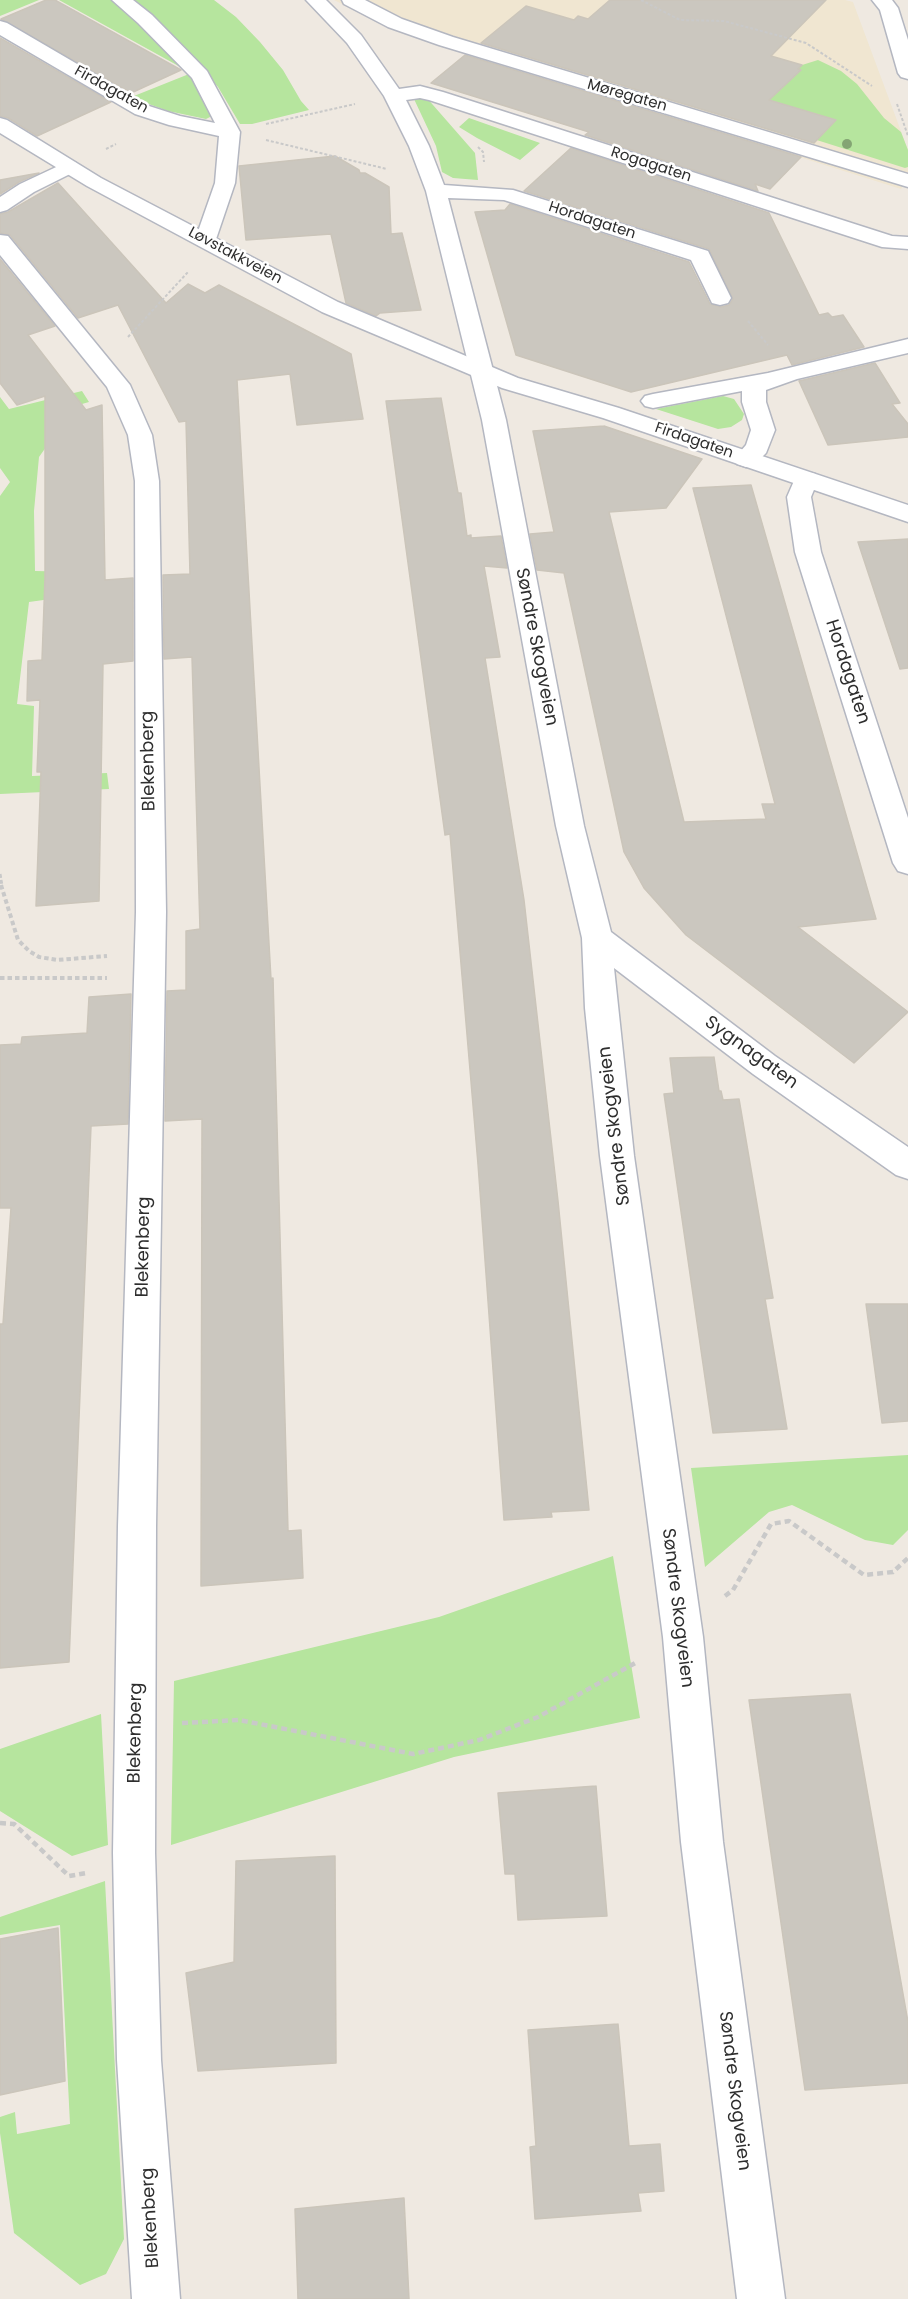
<!DOCTYPE html>
<meta charset="utf-8">
<style>
body{margin:0}
canvas{display:block;background:#efe9e1}
</style>
<canvas width="908" height="2299"></canvas>
<script>
const ctx = document.querySelector('canvas').getContext('2d');
ctx.lineJoin = 'round';
function fill(path, color) { ctx.fillStyle = color; ctx.fill(path, 'evenodd'); }
const poly = rows => new Path2D(rows.map(r => 'M' + r).join(''));
function trace(path, color, width, dash) { ctx.strokeStyle = color; ctx.lineWidth = width; ctx.lineCap = dash ? 'butt' : 'round'; ctx.setLineDash(dash || []); ctx.stroke(path); }
function drawText(font, color, halo, rows, align = 'center') {
  ctx.font = font + ' Poppins,sans-serif'; ctx.lineWidth = 5; ctx.setLineDash([]); ctx.textBaseline = 'middle'; ctx.strokeStyle = halo; ctx.fillStyle = color; for (const [text, x, y, turn = 0] of rows) {
    ctx.save(); ctx.translate(x, y); ctx.rotate((+turn || 0) * Math.PI / 180); ctx.textAlign = isNaN(turn) ? turn : align; if (halo) ctx.strokeText(text, 0, 0); ctx.fillText(text, 0, 0); ctx.restore();
  }
}
fill(poly([
 [334,0,845,0,853,2,908,150,908,179,901,189,392,29]
]), '#f0e6d1');
fill(poly([
 [0,0,39,0,0,16],
 [59,0,111,0,145,23,184,69],
 [127,0,214,0,236,17,260,42,283,70,301,101,309,110,252,124,240,124,218,87,175,38],
 [818,60,841,71,857,84,884,118,901,132,908,150,908,167,905,168,782,129,766,103,800,70,798,69,802,65],
 [189,74,216,114,206,119,168,111,146,103,134,96],
 [426,97,475,153,478,180,453,178,442,172,436,146,414,99],
 [469,118,540,143,520,160,477,138,459,127],
 [82,391,89,402,82,404,87,415,56,433,39,457,34,511,35,571,82,572,87,594,29,602,17,704,34,706,32,776,107,773,109,789,0,794,0,496,10,482,0,468,0,397,9,409],
 [723,396,734,399,744,414,742,420,731,427,718,429,656,409],
 [908,1455,908,1530,893,1545,865,1540,792,1505,769,1512,705,1567,691,1468],
 [613,1556,640,1718,454,1757,171,1845,174,1681,439,1617],
 [101,1714,108,1845,72,1856,0,1811,0,1749],
 [105,1881,124,2239,106,2274,80,2285,14,2233,0,2133,0,2117,15,2112,17,2134,70,2124,60,1925,0,1935,0,1917]
]), '#b6e59e');
const building = poly([
 [46,0,55,0,181,70,131,93,1,19,46,0],
 [610,0,826,0,771,56,802,65,798,69,801,70,769,100,836,120,814,143,481,43,526,6,574,20,578,16,588,19,610,0],
 [0,38,111,102,37,136,8,118,0,116,0,38],
 [465,55,801,157,770,189,755,184,758,191,585,135,589,132,431,83,465,55],
 [571,148,769,213,819,315,828,313,832,317,843,315,864,347,792,365,787,355,631,392,516,355,475,212,505,210,510,204,689,262,710,304,721,307,729,305,733,299,709,249,524,191,571,148],
 [335,156,359,170,360,173,365,173,389,187,391,234,402,233,421,310,380,313,376,316,346,303,331,234,246,240,239,166,335,156],
 [39,173,19,182,0,194,0,180,39,173],
 [58,183,166,303,188,284,205,293,219,285,351,354,363,419,297,425,290,374,237,380,271,979,273,978,288,1531,301,1530,303,1578,201,1586,202,1119,165,1121,167,991,186,990,186,931,200,929,192,657,164,659,163,575,190,574,186,421,179,422,118,305,78,318,10,235,0,233,0,214,8,212,58,183],
 [0,259,55,326,28,335,86,410,102,405,105,580,133,578,133,661,103,664,99,901,36,906,41,772,37,772,40,700,27,701,28,661,42,660,45,578,45,396,17,405,0,383,0,259],
 [875,363,900,403,892,404,908,424,908,437,828,445,799,381,875,363],
 [441,398,458,493,461,493,467,536,471,535,471,538,501,536,507,568,484,566,500,657,485,658,524,900,558,1201,589,1510,551,1512,552,1517,504,1520,478,1164,450,834,445,835,386,401,441,398],
 [604,426,702,459,666,508,609,512,684,822,766,819,762,804,775,804,693,488,751,485,876,919,798,927,908,1012,854,1063,686,935,644,888,624,852,564,573,537,570,530,534,554,532,533,431,604,426],
 [908,539,908,668,900,669,858,542,908,539],
 [131,994,128,1124,91,1126,69,1662,0,1668,0,1324,3,1324,11,1208,0,1208,0,1045,21,1044,22,1037,87,1033,89,997,131,994],
 [714,1057,719,1091,721,1091,723,1100,739,1099,773,1298,765,1299,787,1429,713,1433,664,1094,674,1093,670,1058,714,1057],
 [866,1304,908,1304,908,1421,882,1423,866,1304],
 [850,1694,908,2022,908,2083,805,2090,749,1700,850,1694],
 [596,1786,607,1916,518,1920,515,1874,505,1874,498,1793,596,1786],
 [335,1856,336,2063,198,2071,186,1973,234,1962,236,1861,335,1856],
 [58,1928,65,2081,0,2095,0,1939,58,1928],
 [618,2024,629,2146,660,2144,664,2191,638,2193,641,2211,535,2219,530,2147,536,2146,528,2030,618,2024],
 [404,2198,409,2299,298,2299,295,2209,404,2198]
]);
fill(building, '#cbc7bf');
trace(building, '#cbc5ba', 1.5);
const street = poly([
 [112,0,133,0,152,15,207,71,240,132,235,183,214,245,206,246,198,245,195,240,215,183,219,136,169,125,135,114,0,35,0,21,7,23,149,106,180,116,215,123,192,78,138,23,112,0],
 [306,0,326,0,361,35,399,89,420,86,443,92,892,236,908,237,908,249,882,247,429,100,420,98,406,100,429,146,444,185,513,190,708,251,731,298,728,303,720,305,712,303,691,260,504,200,448,198,506,420,584,826,611,932,775,1056,908,1147,908,1179,896,1175,753,1074,614,968,634,1156,703,1637,723,1842,785,2299,737,2299,681,1842,663,1637,600,1156,585,1008,582,938,556,826,482,420,426,191,409,146,384,96,347,43,306,0],
 [342,0,365,0,402,19,453,37,908,174,908,187,439,45,388,27,344,4,342,0],
 [872,0,892,0,898,8,908,40,908,79,901,77,898,73,880,10,872,0],
 [69,161,76,163,79,167,76,171,34,192,7,210,0,212,0,197,20,184,69,161],
 [0,235,8,236,130,385,152,435,159,481,166,912,156,1526,155,1853,161,2060,180,2299,132,2299,117,2060,113,1853,118,1526,136,912,135,481,128,435,107,387,0,255,0,235],
 [908,339,908,353,797,379,766,390,766,402,775,430,766,453,755,464,746,467,737,464,734,459,746,445,751,430,742,402,742,391,653,408,645,406,641,401,645,396,653,394,768,373,908,339],
 [806,472,815,474,818,480,811,497,821,552,908,818,908,874,898,871,893,863,795,552,787,497,797,474,806,472]
]);
const secondary = poly([
 [0,118,7,120,101,178,338,302,518,378,619,408,908,505,908,522,603,418,502,388,322,312,87,186,0,133,0,118]
]);
trace(street, '#b4b7c1', 3);
trace(secondary, '#b4b7c1', 3);
trace(poly([
 [641,0,680,20,724,21,806,43,872,86],
 [897,104,908,136],
 [266,124,355,104],
 [266,140,387,169],
 [478,147,483,152,484,162],
 [106,149,116,144],
 [748,321,768,345],
 [128,337,188,272]
]), '#c9c9c9', 2, [3, 2]);
trace(poly([
 [0,874,2,886]
]), '#c9c9c9', 3, [4, 2]);
trace(poly([
 [1,885,18,940,29,951,39,957,57,960,107,956],
 [0,978,107,978]
]), '#c9c9c9', 4, [4.5, 3]);
trace(poly([
 [725,1596,733,1590,771,1524,789,1521,864,1575,893,1572,908,1558],
 [182,1723,239,1720,413,1754,479,1740,538,1717,637,1662],
 [0,1823,14,1824,69,1876,86,1873]
]), '#c9c9c9', 4.5, [6, 4]);
fill(street, '#fff');
fill(secondary, '#fff');
ctx.fillStyle = '#84a574';
for (const [x, y] of [
 [847,144]
]) { ctx.beginPath(); ctx.arc(x, y, 5, 0, 2 * Math.PI); ctx.fill(); }
drawText('15px', '#2e2e2e', '#fff', [
 ["Firdagaten",111,90,29],
 ["Møregaten",627,96,16],
 ["Rogagaten",651,165,18],
 ["Hordagaten",592,221,18],
 ["Løvstakkveien",235,256,28],
 ["Firdagaten",694,441,19]
]);
drawText('18px', '#2e2e2e', '#fff', [
 ["Søndre Skogveien",536,647,79],
 ["Hordagaten",847,672,72],
 ["Blekenberg",149,761,-91],
 ["Sygnagaten",751,1053,36],
 ["Søndre Skogveien",615,1126,-97],
 ["Blekenberg",144,1247,-89],
 ["Søndre Skogveien",677,1608,83],
 ["Blekenberg",136,1733,-89],
 ["Søndre Skogveien",734,2091,83],
 ["Blekenberg",151,2218,-93]
]);
</script>
